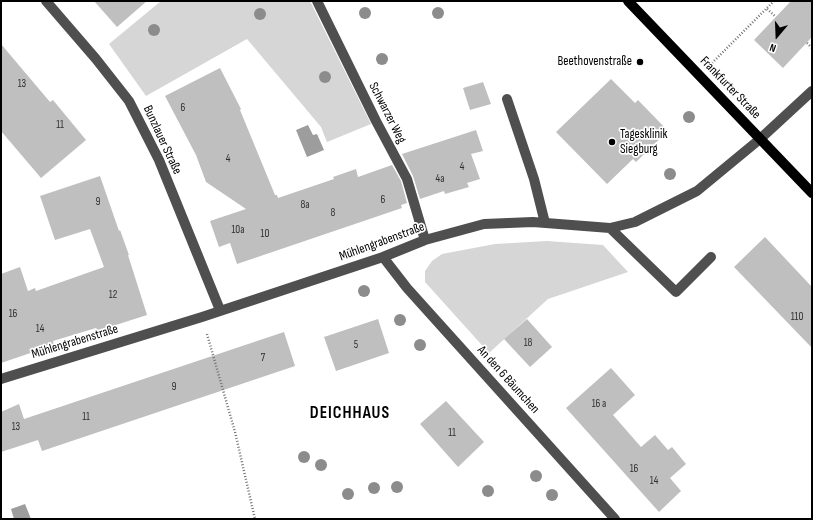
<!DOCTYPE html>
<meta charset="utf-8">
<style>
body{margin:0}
#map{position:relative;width:813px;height:520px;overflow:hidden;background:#fff;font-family:"Sofia Sans Condensed",sans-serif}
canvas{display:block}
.frame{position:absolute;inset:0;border:2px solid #000;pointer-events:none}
.north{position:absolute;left:757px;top:16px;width:40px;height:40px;-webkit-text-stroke:3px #fff;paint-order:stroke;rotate:199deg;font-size:11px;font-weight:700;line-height:16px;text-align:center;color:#000}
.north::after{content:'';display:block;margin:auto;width:14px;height:18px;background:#000;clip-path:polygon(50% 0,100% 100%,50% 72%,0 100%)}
</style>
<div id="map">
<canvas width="813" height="520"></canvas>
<div class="frame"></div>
<div class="north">N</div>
</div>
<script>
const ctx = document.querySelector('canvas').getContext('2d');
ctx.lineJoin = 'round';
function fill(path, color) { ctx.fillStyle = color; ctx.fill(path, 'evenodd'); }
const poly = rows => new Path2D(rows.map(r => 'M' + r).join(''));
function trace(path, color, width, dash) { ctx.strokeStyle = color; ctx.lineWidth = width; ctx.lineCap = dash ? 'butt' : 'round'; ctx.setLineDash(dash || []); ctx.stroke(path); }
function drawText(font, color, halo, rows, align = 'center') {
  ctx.font = font + ' "Sofia Sans Condensed",sans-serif'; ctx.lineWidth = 3.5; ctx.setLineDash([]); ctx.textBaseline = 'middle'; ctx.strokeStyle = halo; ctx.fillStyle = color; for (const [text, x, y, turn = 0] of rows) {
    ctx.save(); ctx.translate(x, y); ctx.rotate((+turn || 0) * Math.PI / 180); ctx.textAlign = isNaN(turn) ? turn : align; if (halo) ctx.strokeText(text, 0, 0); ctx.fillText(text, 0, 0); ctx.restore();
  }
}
fill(poly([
 [161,1,310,1,371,124,327,142,321,127,247,39,146,96,109,44],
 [547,241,603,245,628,272,548,299,489,353,425,282,425,271,432,261,442,254,495,244]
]), '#d6d6d6');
fill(poly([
 [308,125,313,135,317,134,324,150,307,157,296,130],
 [25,504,31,519,14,519,11,509]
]), '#9d9d9d');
fill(poly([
 [94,1,147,1,117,27],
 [791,1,812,1,812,37,783,68,754,40],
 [1,44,50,102,53,100,86,140,41,178,1,131],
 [220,68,241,109,240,110,275,195,277,195,278,198,334,179,333,177,356,169,358,177,392,165,401,181,407,203,401,205,402,208,237,264,230,243,219,247,210,221,246,209,206,182,196,155,165,96],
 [611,79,635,103,638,100,668,131,636,162,633,159,607,184,556,132],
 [483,82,491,104,470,110,463,88],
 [476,130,483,151,471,154,480,179,467,183,469,187,445,194,444,191,420,199,413,176,402,154],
 [100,176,119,231,120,230,129,255,128,255,147,315,97,331,96,328,53,341,54,345,1,363,1,274,20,267,28,291,35,288,36,291,104,267,90,229,55,240,40,196],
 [765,237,812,287,812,348,734,267],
 [378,319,389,353,336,371,324,337],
 [527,319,552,347,530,367,504,339],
 [284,332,295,366,42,451,38,440,1,452,1,412,19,404,24,419],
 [611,368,635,395,613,415,641,447,655,435,668,450,672,447,686,464,670,478,681,491,659,512,566,408],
 [446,401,484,442,458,467,420,424]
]), '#bfbfbf');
trace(poly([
 [767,9,776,17],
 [807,43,812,48],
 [712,63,774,1],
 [207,334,235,432,255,519]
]), '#717171', 2.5, [1, 2]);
trace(poly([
 [46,1,96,59,129,101,159,160,220,310],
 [317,1,376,121,407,179,425,240],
 [507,99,534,179,545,223],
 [610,228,676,292,711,257],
 [383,257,407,288,615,519],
 [1,379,202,317,383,257,425,240,484,224,533,222,610,228,635,222,697,191,760,139,812,91]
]), '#4f4f4f', 10);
trace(poly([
 [628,1,812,193]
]), '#000', 10);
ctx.fillStyle = '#8c8c8c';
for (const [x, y] of [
 [365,13],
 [438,13],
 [260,14],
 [154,30],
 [382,59],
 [325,77],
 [689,117],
 [670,174],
 [364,291],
 [400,320],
 [420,345],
 [304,457],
 [321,465],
 [536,476],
 [397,487],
 [374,488],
 [488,491],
 [348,494],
 [552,495]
]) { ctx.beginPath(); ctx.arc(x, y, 6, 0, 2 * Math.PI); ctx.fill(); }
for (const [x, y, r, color] of [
 [640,62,4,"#000"],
 [612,142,4,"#000"]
]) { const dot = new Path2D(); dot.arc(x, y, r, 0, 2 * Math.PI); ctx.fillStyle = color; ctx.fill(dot); trace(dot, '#fff', 1.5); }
drawText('11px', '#303030', null, [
 ["13",22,84],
 ["6",183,108],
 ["11",60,125],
 ["4",228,159],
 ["4",462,167],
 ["4a",440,179],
 ["6",383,200],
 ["9",98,202],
 ["8a",305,205],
 ["8",333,213],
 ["10a",238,230],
 ["10",265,234],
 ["12",113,295],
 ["16",13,314],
 ["110",797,317],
 ["14",40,329],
 ["18",528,343],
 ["5",356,345],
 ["7",263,358],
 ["9",174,387],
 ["16 a",599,404],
 ["11",86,417],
 ["13",16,427],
 ["11",452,433],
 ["16",634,469],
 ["14",654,481]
]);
drawText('13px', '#000', '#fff', [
 ["Beethovenstraße",632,62],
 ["Tagesklinik",620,135,"left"],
 ["Siegburg",620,150,"left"]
], 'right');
drawText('13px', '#000', '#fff', [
 ["Frankfurter Straße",730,88,46],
 ["Schwarzer Weg",387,113,63],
 ["Bunzlauer Straße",162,140,65],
 ["Mühlengrabenstraße",382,242,-20],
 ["Mühlengrabenstraße",75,342,-17],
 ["An den 6 Bäumchen",508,380,48]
]);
ctx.letterSpacing = '1px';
drawText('bold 17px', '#000', '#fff', [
 ["DEICHHAUS",350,414]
]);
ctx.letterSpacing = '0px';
</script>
